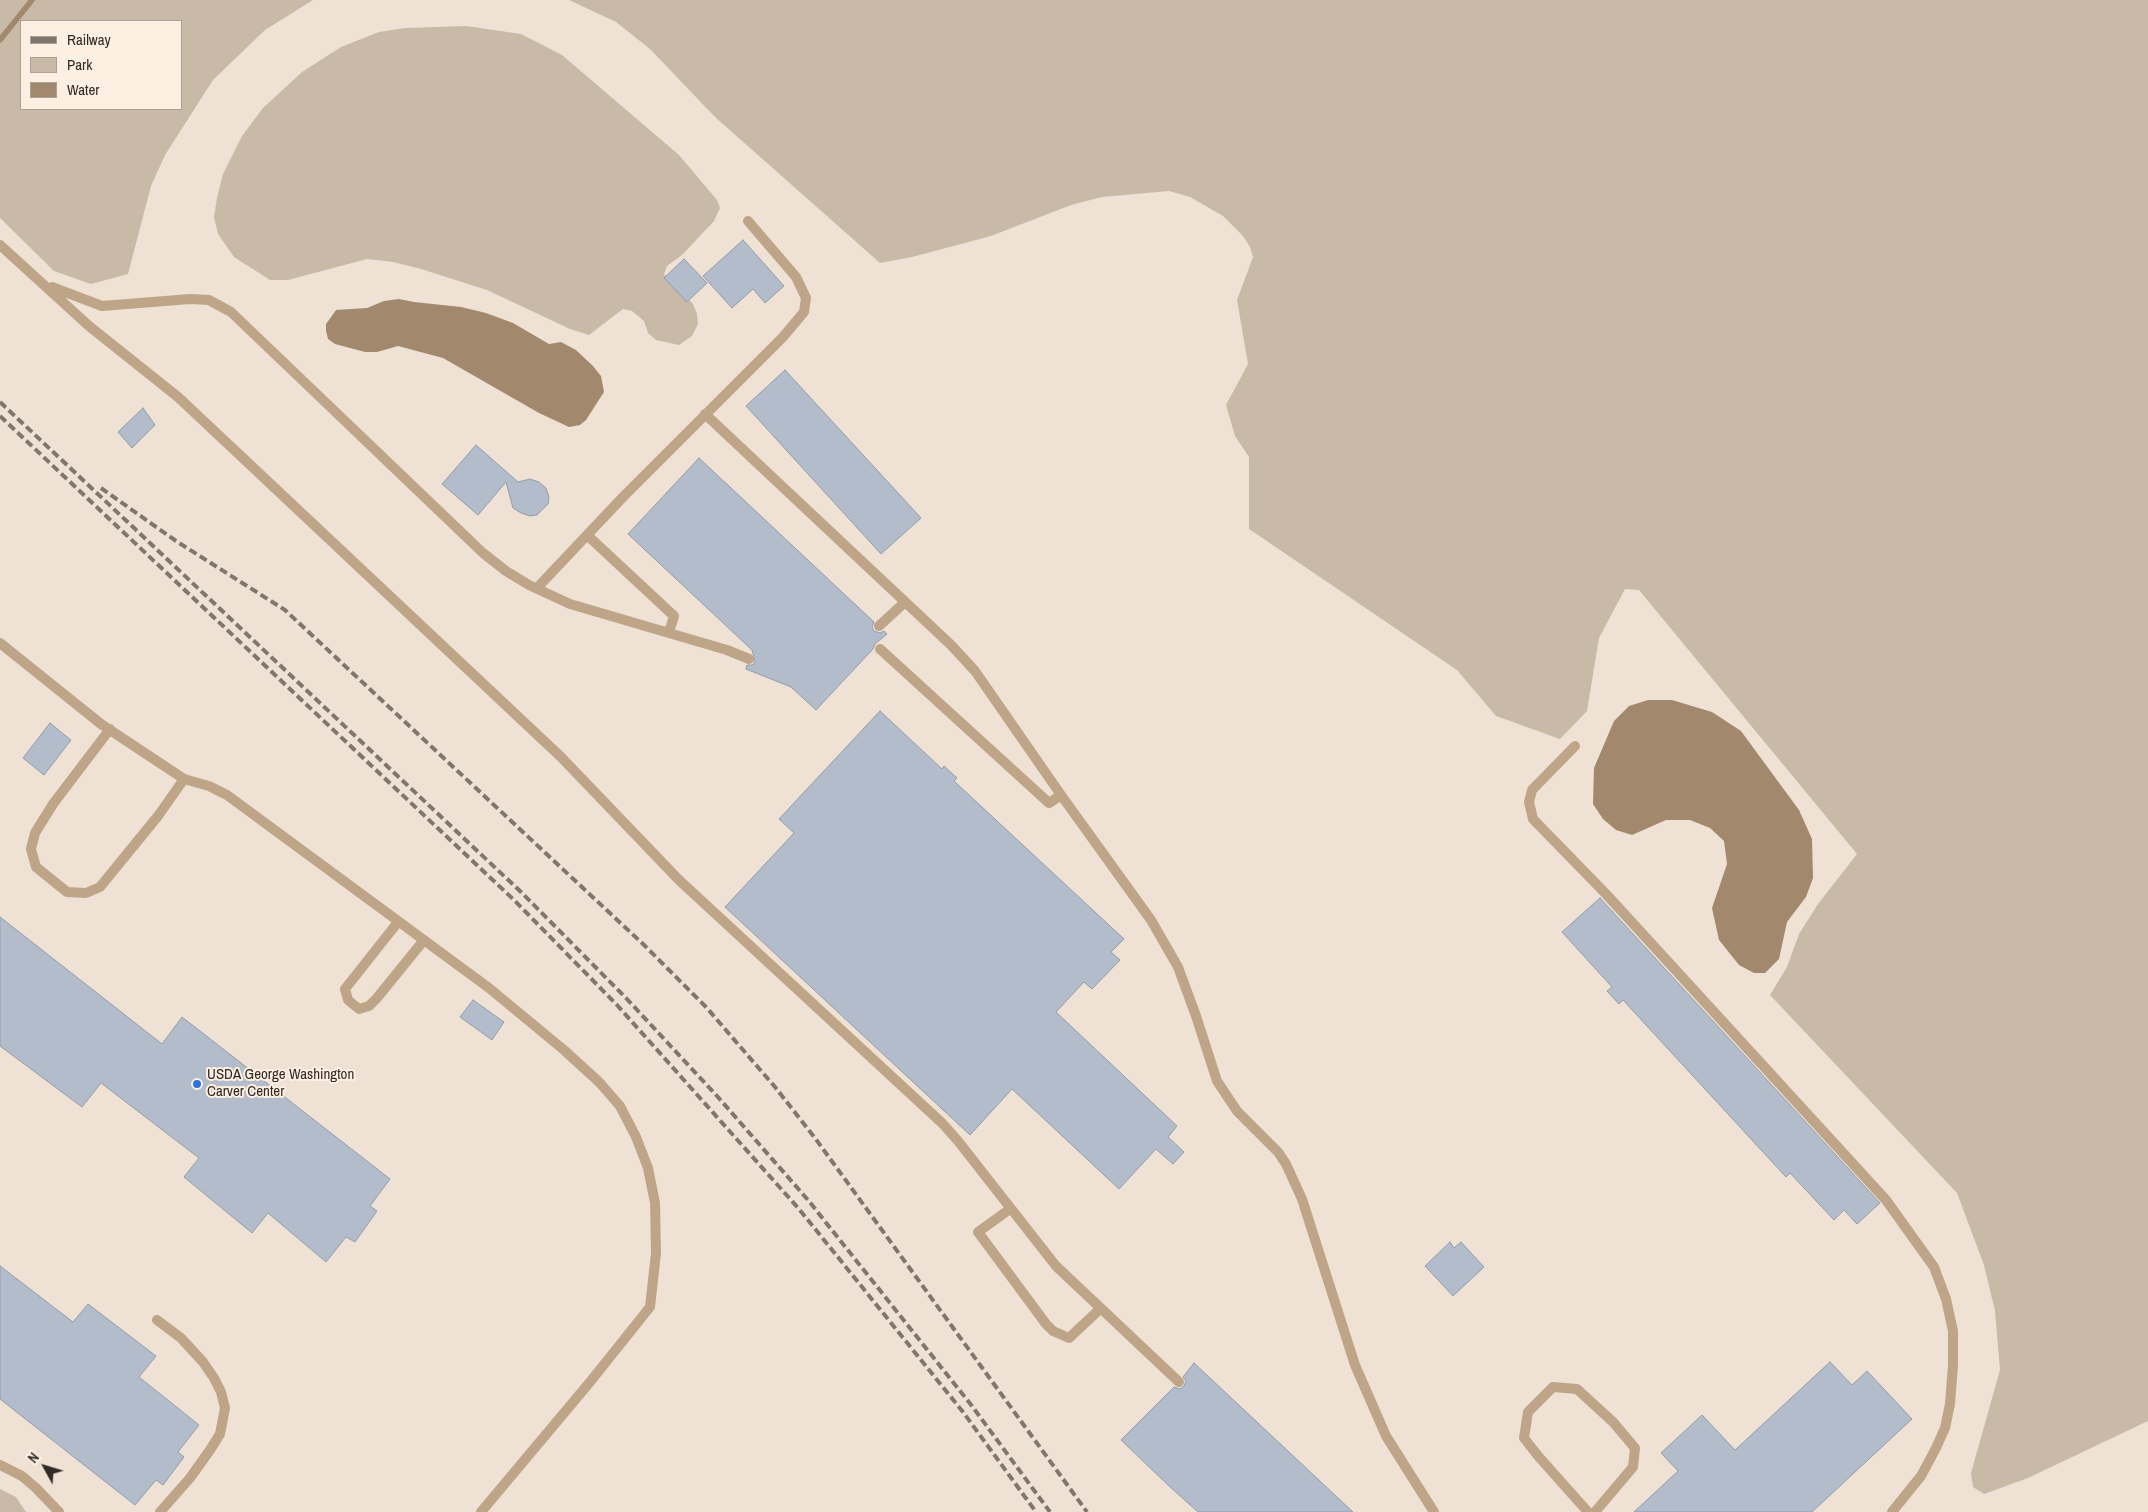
<!DOCTYPE html>
<style>
body{margin:0}
#map{position:relative;width:2148px;height:1512px;overflow:hidden;background:#efe2d4;font-family:"Archivo Narrow",sans-serif}
canvas{display:block}
.legend{position:absolute;left:20px;top:20px;width:162px;height:90px;box-sizing:border-box;background:#fdefe1;border:1px solid #aba196;margin:0;padding:6px 9px;list-style:none;font-size:15px;color:#302b26}
.legend li{display:flex;align-items:center;gap:10px;height:25px}
.legend b{width:25px;border:1px solid #aba196}
.north{position:absolute;left:20px;top:1442px;width:50px;height:50px;-webkit-text-stroke:4px #fdefe1;paint-order:stroke;rotate:309deg;font-size:14px;font-weight:700;line-height:20px;text-align:center;color:#302b26}
.north::after{content:'';display:block;margin:auto;width:18px;height:22px;background:#302b26;clip-path:polygon(50% 0,100% 100%,50% 72%,0 100%)}
</style>
<div id="map">
<canvas width="2148" height="1512"></canvas>
<ul class="legend">
<li><b style="height:6px;background:#7f776e"></b>Railway</li>
<li><b style="height:14px;background:#c9b9a7"></b>Park</li>
<li><b style="height:14px;background:#a2896d"></b>Water</li>
</ul>
<div class="north">N</div>
</div>
<script>
const ctx = document.querySelector('canvas').getContext('2d');
ctx.lineJoin = 'round';
function fill(path, color) { ctx.fillStyle = color; ctx.fill(path, 'evenodd'); }
const poly = rows => new Path2D(rows.map(r => 'M' + r).join(''));
function trace(path, color, width, dash) { ctx.strokeStyle = color; ctx.lineWidth = width; ctx.lineCap = dash ? 'butt' : 'round'; ctx.setLineDash(dash || []); ctx.stroke(path); }
function drawText(font, color, halo, rows, align = 'center') {
  ctx.font = font + ' "Archivo Narrow",sans-serif'; ctx.lineWidth = 4; ctx.setLineDash([]); ctx.textBaseline = 'middle'; ctx.strokeStyle = halo; ctx.fillStyle = color; for (const [text, x, y, turn = 0] of rows) {
    ctx.save(); ctx.translate(x, y); ctx.rotate((+turn || 0) * Math.PI / 180); ctx.textAlign = isNaN(turn) ? turn : align; if (halo) ctx.strokeText(text, 0, 0); ctx.fillText(text, 0, 0); ctx.restore();
  }
}
fill(poly([
 [0,0,313,0,265,30,213,80,165,155,151,186,128,274,91,284,54,271,0,218],
 [21,21,181,21,181,109,21,109],
 [569,0,2148,0,2148,1421,2028,1478,1984,1494,1973,1487,1971,1473,2000,1370,1995,1311,1984,1265,1957,1193,1770,995,1787,967,1799,934,1818,904,1857,854,1639,590,1625,589,1599,638,1587,711,1560,739,1496,716,1457,670,1249,529,1249,457,1235,436,1226,405,1248,364,1237,300,1253,257,1250,247,1243,236,1223,216,1190,197,1169,191,1102,197,1071,205,991,236,912,257,880,263,715,117,650,49,616,22],
 [466,26,521,34,562,55,679,155,717,200,720,208,714,221,682,255,667,266,664,274,693,304,697,314,698,324,692,336,679,345,656,340,648,333,644,321,632,311,623,309,589,335,570,329,487,290,421,269,393,262,367,259,288,280,270,280,234,257,218,234,214,217,217,198,223,174,242,136,263,108,302,72,341,47,379,32,405,28],
 [0,1489,16,1497,26,1512,0,1512]
]), '#c9b9a7');
fill(poly([
 [399,299,414,302,461,307,486,313,513,323,549,344,561,342,576,350,593,366,601,376,604,392,586,420,580,425,569,427,539,413,443,358,398,346,377,352,365,352,335,344,328,339,326,331,326,324,336,310,367,308,384,301],
 [1648,700,1672,700,1712,712,1741,731,1799,810,1812,839,1813,878,1806,897,1787,922,1779,959,1765,973,1754,973,1739,965,1719,940,1712,908,1727,864,1724,841,1710,828,1690,820,1666,820,1632,835,1616,830,1603,819,1593,804,1594,768,1614,721,1629,706]
]), '#a2896d');
trace(poly([
 [0,40,32,0]
]), '#a2896d', 5.5);
const building = poly([
 [743,240,784,286,765,303,753,289,732,308,703,276,743,240],
 [684,259,707,283,687,302,664,278,684,259],
 [785,370,921,518,881,554,746,406,785,370],
 [143,408,155,425,132,448,118,432,143,408],
 [476,445,518,482,530,479,539,482,546,488,549,497,548,504,537,515,530,516,521,513,513,508,506,482,478,515,442,484,476,445],
 [699,458,874,622,872,627,874,631,880,633,884,631,887,634,875,644,873,649,816,710,791,687,746,669,747,665,753,665,755,661,752,650,628,534,699,458],
 [880,711,942,769,944,766,957,778,954,781,1124,939,1111,952,1120,960,1092,989,1084,982,1056,1012,1177,1126,1168,1137,1184,1152,1173,1164,1156,1149,1119,1189,1012,1089,970,1135,725,907,794,833,779,819,880,711],
 [50,723,71,740,44,775,23,758,50,723],
 [1600,898,1880,1203,1857,1224,1844,1210,1834,1220,1790,1173,1786,1177,1623,1000,1619,1004,1607,991,1612,987,1562,932,1600,898],
 [0,917,162,1044,182,1017,390,1179,370,1206,377,1211,355,1242,346,1237,326,1262,268,1213,252,1233,184,1177,199,1158,101,1083,82,1107,0,1046,0,917],
 [473,1000,504,1022,492,1040,460,1017,473,1000],
 [1450,1242,1454,1248,1461,1242,1484,1267,1453,1296,1425,1266,1450,1242],
 [0,1266,73,1322,88,1304,156,1356,139,1377,199,1425,178,1452,184,1457,163,1485,156,1480,135,1505,0,1399,0,1266],
 [1830,1362,1852,1385,1867,1371,1912,1419,1812,1512,1634,1512,1678,1471,1661,1453,1702,1415,1735,1450,1830,1362],
 [1194,1363,1353,1512,1198,1512,1169,1486,1121,1440,1174,1387,1180,1389,1184,1386,1186,1381,1183,1377,1194,1363]
]);
fill(building, '#b2bccb');
trace(building, '#929caa', 1);
trace(poly([
 [0,245,89,326,178,397,561,757,679,880,942,1123,958,1141,1056,1266,1179,1382],
 [52,287,102,306,190,299,209,300,231,312,483,553,506,571,529,585,570,604,727,650,749,659],
 [705,414,951,645,975,671,1061,795,1151,920,1178,967,1196,1016,1217,1081,1237,1111,1278,1152,1286,1164,1302,1199,1355,1365,1386,1436,1434,1512],
 [587,535,674,616,669,632],
 [537,588,623,497,783,337,804,312,806,298,796,277,748,221],
 [879,626,904,603],
 [0,643,101,724,184,779,209,786,227,795,489,988,564,1050,599,1082,620,1106,636,1137,648,1168,655,1203,656,1253,650,1307,590,1382,481,1512],
 [880,649,1049,803,1061,795],
 [110,729,53,804,35,833,31,849,36,867,67,892,86,893,100,887,158,816,184,779],
 [1575,746,1532,790,1529,802,1533,819,1606,894,1886,1200,1934,1267,1946,1299,1953,1331,1953,1365,1950,1404,1945,1428,1936,1448,1921,1476,1892,1512],
 [398,922,345,989,348,1000,359,1009,369,1006,377,998,424,940],
 [1010,1209,978,1232,1046,1324,1053,1331,1069,1338,1100,1309],
 [157,1320,181,1338,203,1362,214,1378,221,1392,225,1408,220,1434,210,1450,190,1478,160,1512],
 [0,1465,22,1476,36,1488,59,1512],
 [1588,1512,1539,1457,1524,1438,1528,1412,1553,1387,1577,1389,1613,1422,1635,1448,1633,1467,1595,1512]
]), '#bfa588', 10);
trace(poly([
 [0,402,521,892,626,998,717,1096,808,1200,972,1406,1050,1512],
 [0,416,514,900,617,1005,799,1209,963,1412,1036,1512],
 [101,488,176,541,285,610,643,944,706,1007,775,1087,815,1138,1087,1512]
]), '#7f776e', 4, [8, 4]);
for (const [x, y, r, color] of [
 [197,1084,5,"#2c73df"]
]) { const dot = new Path2D(); dot.arc(x, y, r, 0, 2 * Math.PI); ctx.fillStyle = color; ctx.fill(dot); trace(dot, '#fdefe1', 2); }
drawText('15px', '#302b26', '#fdefe1', [
 ["USDA George Washington",207,1075],
 ["Carver Center",207,1092]
], 'left');
</script>
